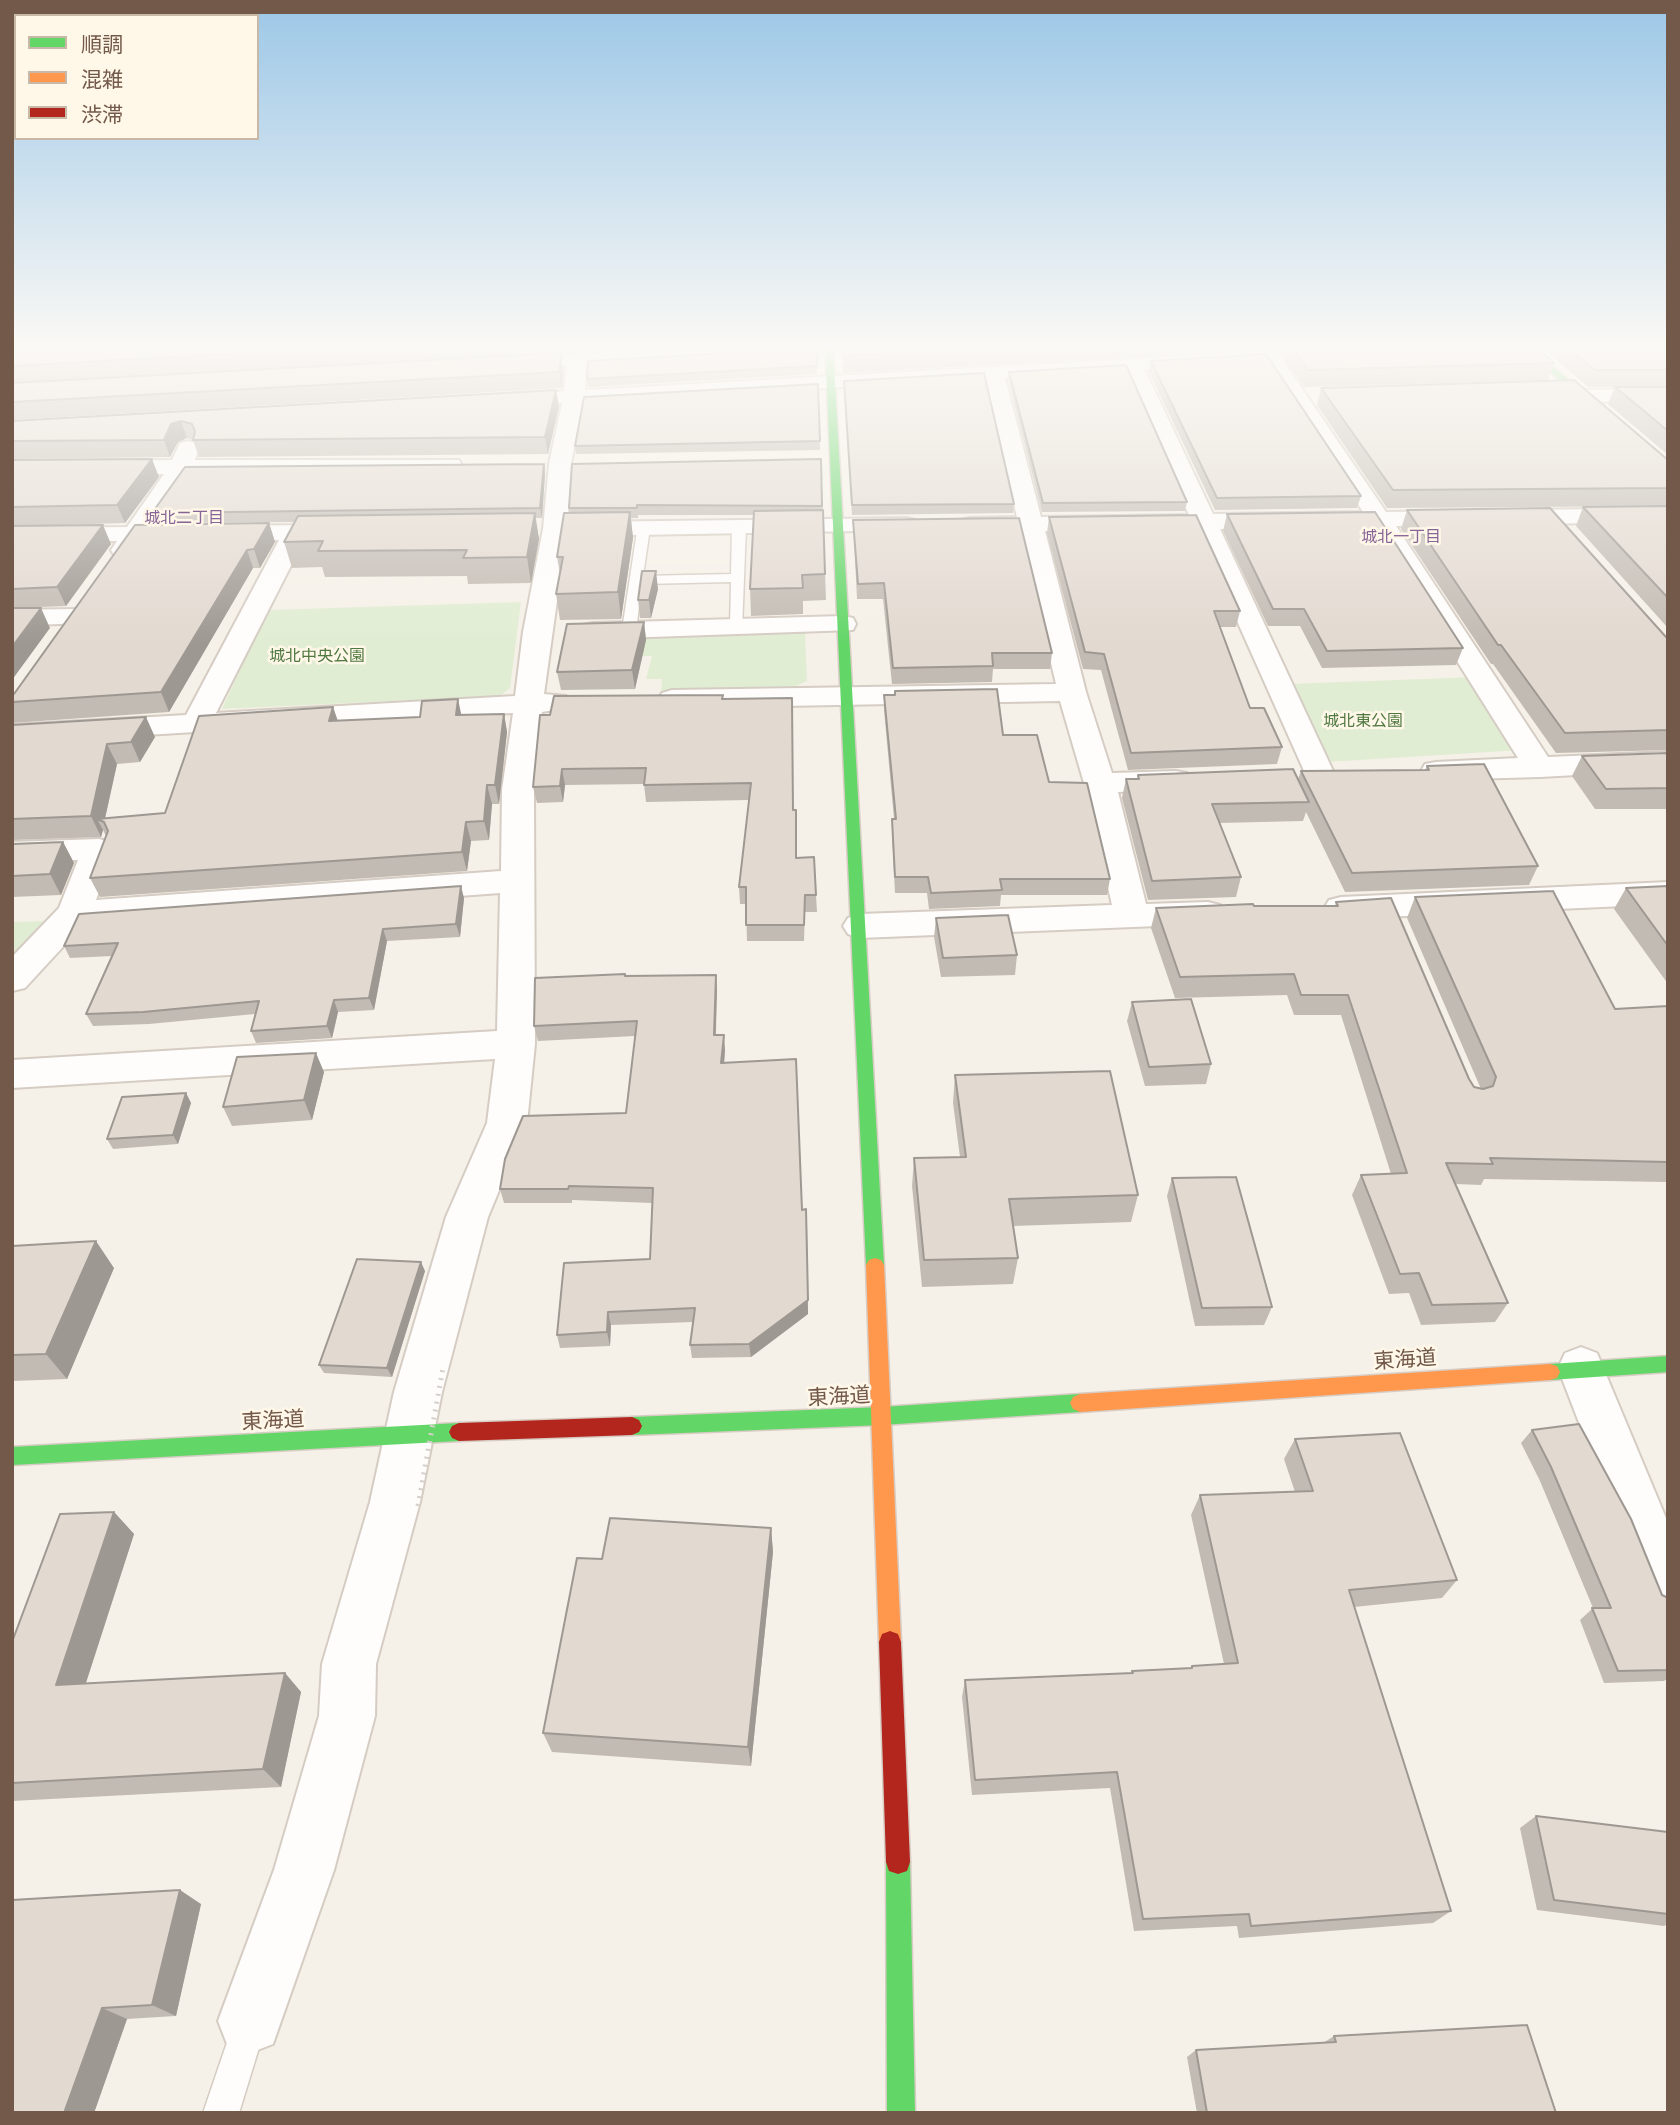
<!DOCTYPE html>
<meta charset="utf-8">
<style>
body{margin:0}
#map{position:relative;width:1680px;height:2125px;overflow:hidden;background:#f6f1e8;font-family:Inter,"Noto Sans JP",sans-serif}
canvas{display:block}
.frame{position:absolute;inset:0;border:14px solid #735949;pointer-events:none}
.legend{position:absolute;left:14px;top:14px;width:245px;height:126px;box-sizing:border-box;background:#fff7e8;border:2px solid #c7b8a8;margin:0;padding:9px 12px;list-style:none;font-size:21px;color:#735949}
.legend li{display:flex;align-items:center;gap:14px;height:35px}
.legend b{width:35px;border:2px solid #c7b8a8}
</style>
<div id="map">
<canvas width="1680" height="2125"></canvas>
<div class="frame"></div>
<ul class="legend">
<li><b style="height:9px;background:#63d668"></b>順調</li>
<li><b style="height:9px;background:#ff974d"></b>混雑</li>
<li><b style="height:9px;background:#b3261e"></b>渋滞</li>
</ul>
</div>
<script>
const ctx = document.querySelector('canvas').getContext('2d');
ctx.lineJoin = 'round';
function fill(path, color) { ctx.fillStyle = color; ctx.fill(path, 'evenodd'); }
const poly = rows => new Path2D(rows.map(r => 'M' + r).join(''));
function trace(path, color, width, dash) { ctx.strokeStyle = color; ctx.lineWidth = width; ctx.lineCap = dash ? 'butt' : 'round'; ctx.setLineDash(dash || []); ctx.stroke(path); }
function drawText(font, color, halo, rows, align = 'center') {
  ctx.font = font + ' Inter,"Noto Sans JP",sans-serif'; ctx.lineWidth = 5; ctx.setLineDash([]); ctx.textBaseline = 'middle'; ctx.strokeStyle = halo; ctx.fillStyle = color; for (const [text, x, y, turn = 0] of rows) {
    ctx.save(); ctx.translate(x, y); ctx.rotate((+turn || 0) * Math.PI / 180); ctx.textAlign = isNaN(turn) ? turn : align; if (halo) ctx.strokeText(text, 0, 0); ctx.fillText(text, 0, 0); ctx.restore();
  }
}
fill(poly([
 [521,602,510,688,500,696,222,709,267,610],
 [805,633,807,681,791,688,661,691,662,679,646,679,652,656,627,656,630,637],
 [1476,677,1522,750,1327,762,1289,684],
 [44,921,12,958,12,922]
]), '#e1edd3');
const lane = poly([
 [739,523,746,527,742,630,732,630,730,627,731,582,642,584,636,630,629,634,624,633,622,630,638,525,648,525,650,528,643,576,731,574,732,527,739,523],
 [249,2008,261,2013,266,2025,239,2113,203,2113,237,2013,249,2008]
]);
const street = poly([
 [716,346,844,346,834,352,587,365,585,390,1257,352,1253,346,1273,346,1386,512,1668,508,1668,522,1396,526,1548,757,1668,752,1668,770,1540,777,1436,780,1425,778,1421,771,1425,764,1436,762,1518,758,1372,526,1220,529,1335,775,1331,782,1320,784,1309,782,1196,529,1045,531,1086,692,1112,773,1176,771,1187,773,1192,780,1187,787,1176,789,1118,792,1146,904,1208,902,1220,905,1225,913,1220,921,1208,924,860,938,848,934,843,926,848,918,860,914,1112,905,1084,783,1060,701,672,708,662,705,658,699,662,693,672,690,1056,684,1020,532,970,532,961,530,958,525,961,520,970,518,1017,517,985,379,583,402,571,464,567,529,544,694,566,696,570,702,566,708,542,712,534,790,535,1044,527,1123,488,1217,442,1392,420,1502,376,1664,375,1716,334,1870,273,2044,250,2053,227,2044,218,2021,274,1870,319,1716,322,1664,370,1502,394,1392,446,1217,487,1123,495,1059,12,1088,12,1060,497,1031,500,893,84,924,25,988,12,991,12,957,59,908,78,860,12,862,12,842,99,839,111,842,115,849,96,900,501,871,502,790,513,713,12,743,12,725,186,715,279,540,141,541,132,555,123,557,114,555,111,550,117,541,12,542,12,528,127,527,164,474,12,475,12,461,172,460,180,443,188,441,196,443,199,448,195,460,459,460,462,465,459,470,451,472,187,474,151,526,343,525,352,527,355,532,352,537,343,539,304,540,216,713,515,696,523,632,543,529,549,464,562,403,547,404,540,402,537,398,540,394,564,391,566,366,552,367,545,365,542,361,545,357,552,355,716,346],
 [1265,363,1363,512,1213,514,1145,370,1265,363],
 [1126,371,1189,515,1041,517,1005,378,1126,371],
 [1668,389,1668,401,1581,402,1574,400,1571,396,1574,392,1581,390,1668,389],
 [906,518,915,520,918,525,915,530,581,536,572,534,569,529,572,524,581,522,906,518],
 [74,609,83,611,87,617,83,623,12,626,12,610,74,609],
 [843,616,853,618,856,624,853,630,593,639,583,637,579,631,583,625,593,623,843,616],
 [1668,882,1668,904,1341,919,1329,916,1324,908,1329,900,1341,897,1668,882],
 [1581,1347,1597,1353,1668,1523,1668,1613,1649,1605,1558,1368,1565,1353,1581,1347]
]);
const fast = poly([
 [825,346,833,346,884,1265,881,1270,875,1272,869,1270,866,1265,825,346],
 [1520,346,1529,346,1668,466,1668,474,1520,346],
 [1668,1356,1668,1372,1550,1380,1543,1378,1540,1372,1543,1366,1550,1364,1668,1356],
 [1080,1394,1087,1397,1090,1403,1087,1409,1080,1412,882,1425,632,1435,625,1432,622,1426,625,1420,632,1417,882,1407,1080,1394],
 [459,1423,466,1426,469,1432,466,1438,459,1441,12,1465,12,1447,459,1423],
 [898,1850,907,1853,910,1862,915,2113,887,2113,886,1862,889,1853,898,1850]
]);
const slow = poly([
 [875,1258,881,1260,884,1265,901,1642,898,1650,890,1653,882,1650,879,1642,866,1265,869,1260,875,1258],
 [1550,1364,1557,1366,1560,1372,1557,1378,1550,1380,1080,1412,1073,1409,1070,1403,1073,1397,1080,1394,1550,1364]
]);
const jam = poly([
 [632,1417,639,1420,642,1426,639,1432,632,1435,459,1441,452,1438,449,1432,452,1426,459,1423,632,1417],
 [890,1631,898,1634,901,1642,910,1862,907,1871,898,1874,889,1871,886,1862,879,1642,882,1634,890,1631]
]);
trace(lane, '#d5ccc3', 3);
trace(street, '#d5ccc3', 4);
trace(fast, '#d7cdc4', 3);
trace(slow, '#d7cdc4', 3);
trace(jam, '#d7cdc4', 3);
fill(lane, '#fefdfc');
fill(street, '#fefdfc');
fill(fast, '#63d668');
fill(slow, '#ff974d');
fill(jam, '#b3261e');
trace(poly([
 [418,1506,443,1368]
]), '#d7cfc9', 5, [2, 6]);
fill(poly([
 [12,346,669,346,130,377,561,353,563,370,562,388,12,420],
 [842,346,1253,346,1252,350,843,373],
 [1275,346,1535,346,1554,363,1548,380,1304,387],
 [1540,346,1668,346,1668,455,1608,404,1615,387,1588,387],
 [817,348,817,374,588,387,587,379],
 [1151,361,1361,496,1357,508,1215,510,1149,372],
 [1009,372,1187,502,1185,511,1042,512,1008,380],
 [844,381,1014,504,1013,513,852,515],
 [818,384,820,450,576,454,575,446],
 [1321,388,1668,460,1668,506,1387,508,1317,405],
 [556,390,559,407,548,454,199,457,193,440,187,438,178,442,170,457,12,459,12,421],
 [821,459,826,600,803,601,803,614,751,616,750,589,754,515,638,515,638,518,631,518,633,538,621,619,560,620,556,594,560,574,557,557,570,513,569,508],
 [12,460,159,477,125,523,29,526,111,544,66,606,12,608],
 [544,464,545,474,542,518,535,518,539,539,531,583,468,584,467,576,325,577,322,567,292,568,284,542,295,522,156,523,152,513],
 [1668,506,1668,628,1576,526,1583,507],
 [1407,510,1668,638,1668,750,1556,753,1493,664,1491,664,1401,529],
 [1227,514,1463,648,1456,665,1322,668,1300,626,1268,626,1223,531],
 [1049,517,1240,611,1236,627,1220,627,1250,708,1282,747,1277,764,1128,770,1101,670,1083,669,1047,533],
 [853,520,1052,653,1050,669,993,669,992,682,892,684,883,599,857,599],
 [269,523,275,542,260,568,253,568,169,712,12,723,12,694],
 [658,589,651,618,640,618,638,600],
 [644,622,646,640,635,689,561,690,557,672],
 [884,695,1003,735,1049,782,1110,879,1107,895,1001,895,1000,906,929,909,927,893,895,893,892,835,892,819,894,819,884,710],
 [723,699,793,810,797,858,816,895,817,912,805,912,804,941,747,941,746,904,740,904,739,887,749,800,646,802,644,784,565,785,563,802,537,803,533,787,550,715],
 [333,707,338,721,504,714,507,732,499,804,492,804,489,840,471,841,467,871,100,897,90,878,106,836,103,830,101,837,12,840,12,725,155,737,140,762,117,764,105,818,165,813],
 [1668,753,1668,809,1595,809,1572,776,1582,756],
 [1427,766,1538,866,1529,885,1345,892,1306,812,1303,821,1219,823,1241,877,1236,897,1148,900,1122,798,1126,779,1137,779,1138,775,1298,779,1301,771,1425,770],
 [63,842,74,863,61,895,12,897,12,844],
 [1668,886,1668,984,1614,909,1626,888],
 [1415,897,1615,1009,1668,1006,1668,1182,1484,1179,1481,1185,1455,1184,1508,1303,1495,1322,1421,1325,1409,1293,1389,1294,1352,1195,1361,1175,1391,1174,1341,1015,1294,1015,1287,995,1175,998,1151,928,1156,908,1335,906,1336,902,1474,1087,1481,1089,1407,918],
 [464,898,460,937,387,941,374,1010,338,1012,332,1038,256,1043,251,1031,255,1014,149,1024,93,1026,86,1014,112,956,70,958,64,946],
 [936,918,1017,955,1015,975,941,977,934,937],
 [626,976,717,989,716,1035,725,1050,724,1063,802,1210,808,1314,751,1357,692,1358,690,1345,693,1322,611,1325,610,1346,560,1348,557,1335,650,1259,652,1203,572,1200,572,1203,504,1203,500,1189,626,1113,635,1036,538,1041,534,1026],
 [1132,1002,1211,1064,1206,1084,1145,1086,1127,1021],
 [324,1072,312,1120,232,1126,223,1107],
 [955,1075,1138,1195,1131,1222,1013,1226,1018,1258,1013,1284,922,1287,912,1186,914,1158,960,1157,953,1103],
 [186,1093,191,1103,178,1144,113,1149,107,1139],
 [1172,1178,1272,1307,1264,1325,1195,1326,1167,1196],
 [12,1246,114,1268,67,1379,12,1381],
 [425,1271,392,1377,324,1373,319,1365],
 [1532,1430,1662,1595,1668,1598,1668,1678,1664,1681,1604,1683,1580,1620,1593,1608,1540,1481,1521,1443],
 [1295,1439,1457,1580,1442,1598,1354,1607,1451,1911,1433,1923,1239,1938,1237,1926,1134,1931,1110,1788,972,1795,962,1697,965,1680,1131,1674,1132,1671,1190,1669,1192,1666,1224,1664,1191,1515,1200,1495,1295,1492,1284,1459],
 [114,1512,134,1534,86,1683,285,1673,301,1692,281,1787,12,1801,12,1642],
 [771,1528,773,1552,751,1766,552,1752,543,1733,602,1559],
 [1536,1816,1668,1832,1668,1924,1664,1926,1537,1910,1520,1828],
 [12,1900,201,1904,176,2016,127,2019,94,2113,12,2113],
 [1334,2036,1556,2113,1197,2113,1187,2057,1196,2050,1323,2043]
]), '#c2bbb3');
fill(poly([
 [561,353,563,370,562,388,559,372],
 [556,390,559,407,548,454,545,437],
 [181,421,187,438,178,442,170,457,164,440,171,424],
 [152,459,159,477,125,523,117,505],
 [544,464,545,474,542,518,540,508],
 [630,512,633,538,621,619,618,592],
 [535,513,539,539,531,583,527,557],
 [269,523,275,542,260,568,254,549],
 [103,525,111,544,66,606,57,587],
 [247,550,253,568,169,712,161,692],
 [656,571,658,589,651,618,649,600],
 [41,608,50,628,12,680,12,647],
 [644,622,646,640,635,689,632,670],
 [458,699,462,718,456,715],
 [333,707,339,725,329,721],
 [504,714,507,732,499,804,495,785],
 [146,717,155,737,140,762,131,742],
 [107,744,117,764,104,823,97,819,103,830,101,837,91,816],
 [562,769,565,785,563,802,560,786],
 [487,785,492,804,489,840,484,821],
 [466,822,471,841,467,871,462,852],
 [63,842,74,863,61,895,50,874],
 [461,886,464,898,460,937,456,924],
 [383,929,387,941,374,1010,369,998],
 [716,975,717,989,715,1050,714,1035],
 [334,1000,338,1012,332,1038,327,1026],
 [724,1035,725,1050,723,1078,721,1063],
 [316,1053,324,1072,312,1120,304,1100],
 [186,1093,191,1103,178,1144,173,1135],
 [807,1224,808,1314,751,1357,749,1344],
 [96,1241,114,1268,67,1379,46,1354],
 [421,1262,425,1271,392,1377,387,1368],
 [608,1312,611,1325,610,1346,607,1332],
 [114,1512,134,1534,79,1704,56,1685],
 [771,1528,773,1552,751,1766,748,1747],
 [285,1673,301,1692,281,1787,263,1769],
 [180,1890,201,1904,176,2016,152,2005],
 [102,2008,127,2019,94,2113,64,2113]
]), '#9e9892');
const building = poly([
 [12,346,371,346,12,366,12,346],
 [843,346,1019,346,843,356,843,346],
 [1291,346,1535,346,1554,363,1308,370,1291,346],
 [1565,346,1668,346,1668,370,1595,370,1565,346],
 [817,348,817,366,587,379,588,361,817,348],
 [561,353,559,372,12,402,12,383,561,353],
 [1266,354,1361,496,1217,498,1151,361,1266,354],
 [1126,365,1187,502,1043,503,1009,372,1126,365],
 [984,373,1014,504,852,505,844,381,984,373],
 [1574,380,1668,460,1668,488,1393,490,1321,388,1574,380],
 [818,384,820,441,575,446,584,397,818,384],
 [1615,387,1668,387,1668,431,1615,387],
 [556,390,545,437,193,440,195,431,192,424,181,421,171,424,164,440,12,441,12,421,556,390],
 [152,459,117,505,12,507,12,460,152,459],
 [821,459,822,506,637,505,637,508,569,508,572,464,821,459],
 [544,464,540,508,152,513,185,467,544,464],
 [1668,506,1668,598,1583,507,1668,506],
 [1550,508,1666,637,1668,638,1668,730,1565,733,1501,645,1498,645,1407,510,1550,508],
 [823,510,825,574,802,575,803,588,750,589,754,511,823,510],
 [630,512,618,592,556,594,563,557,557,557,564,513,630,512],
 [1375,512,1463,648,1327,651,1304,609,1273,609,1227,514,1375,512],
 [535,513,527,557,463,558,467,550,318,551,323,541,284,542,298,516,535,513],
 [1196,515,1240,611,1214,611,1250,708,1264,708,1282,747,1131,753,1104,654,1085,652,1049,517,1196,515],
 [1019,518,1052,653,992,653,993,666,893,668,884,583,858,584,853,520,1019,518],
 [269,523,254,549,247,550,161,692,12,702,12,694,14,694,135,525,269,523],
 [103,525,57,587,12,589,12,526,103,525],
 [642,571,656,571,649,600,638,600,642,571],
 [12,608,41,608,12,647,12,608],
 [644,622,632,670,557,672,567,624,644,622],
 [997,689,1003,735,1037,735,1049,782,1087,783,1110,879,1000,879,1002,890,931,893,928,877,895,877,892,819,896,819,884,695,895,695,895,691,997,689],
 [723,695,722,699,792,698,793,810,796,810,796,858,814,857,816,895,805,895,804,925,746,925,746,887,739,887,751,783,644,785,646,768,562,769,560,786,533,787,540,715,550,715,554,696,723,695],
 [458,699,456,715,504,714,495,785,487,785,484,821,466,822,462,852,90,878,108,831,104,822,97,819,165,813,199,716,333,707,329,721,420,717,422,701,458,699],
 [146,717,131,742,107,744,91,816,12,819,12,725,146,717],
 [1668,753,1668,788,1606,789,1582,756,1668,753],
 [1484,764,1538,866,1352,873,1301,771,1429,770,1427,766,1484,764],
 [1293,769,1309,802,1212,804,1241,877,1152,881,1126,779,1139,779,1138,775,1293,769],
 [63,842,50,874,12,876,12,844,63,842],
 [461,886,456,924,383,929,369,998,334,1000,327,1026,251,1031,259,1001,143,1012,86,1014,118,943,64,946,79,914,461,886],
 [1668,886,1668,946,1626,888,1668,886],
 [1553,891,1615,1009,1668,1006,1668,1162,1490,1158,1493,1164,1446,1163,1508,1303,1432,1305,1419,1273,1400,1274,1361,1175,1407,1173,1348,995,1301,995,1294,974,1180,977,1156,908,1253,904,1254,906,1338,906,1336,902,1391,898,1469,1079,1474,1087,1483,1089,1493,1086,1496,1077,1415,897,1553,891],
 [1008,915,1017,955,943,958,936,918,1008,915],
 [625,974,625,976,716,975,714,1035,724,1035,721,1063,796,1059,802,1210,806,1209,808,1300,749,1344,690,1345,695,1308,608,1312,607,1332,557,1335,564,1263,650,1259,653,1188,569,1186,568,1189,500,1189,505,1159,523,1116,626,1113,637,1021,534,1026,535,978,625,974],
 [1191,999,1211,1064,1149,1067,1132,1002,1191,999],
 [316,1053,304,1100,223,1107,237,1057,316,1053],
 [1110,1071,1138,1195,1009,1199,1018,1258,924,1260,914,1158,966,1157,955,1075,1110,1071],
 [186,1093,173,1135,107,1139,122,1097,186,1093],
 [1236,1177,1272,1307,1202,1308,1172,1178,1236,1177],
 [96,1241,46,1354,12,1355,12,1246,96,1241],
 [357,1259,421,1262,387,1368,319,1365,357,1259],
 [1579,1424,1631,1519,1662,1595,1668,1598,1668,1670,1618,1671,1592,1608,1611,1608,1551,1467,1532,1430,1579,1424],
 [1400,1433,1457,1580,1349,1590,1451,1911,1251,1926,1249,1914,1143,1919,1117,1772,975,1780,965,1680,1133,1673,1132,1671,1192,1668,1192,1666,1238,1663,1200,1495,1313,1491,1295,1439,1400,1433],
 [114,1512,56,1685,285,1673,263,1769,12,1783,12,1642,60,1514,114,1512],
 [610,1518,771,1528,748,1747,543,1733,577,1558,602,1559,610,1518],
 [1536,1816,1668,1832,1668,1914,1554,1900,1536,1816],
 [180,1890,152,2005,102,2008,64,2113,12,2113,12,1900,180,1890],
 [1527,2025,1556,2113,1207,2113,1196,2050,1336,2042,1334,2036,1527,2025]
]);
fill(building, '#e2d9d0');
trace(building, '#9e9892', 2);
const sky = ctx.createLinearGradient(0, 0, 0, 644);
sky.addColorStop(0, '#9cc7e7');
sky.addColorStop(0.54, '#fbf9f5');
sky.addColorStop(1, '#fbf9f500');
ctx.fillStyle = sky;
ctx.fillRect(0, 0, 1680, 644);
drawText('16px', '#876597', '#fff7e8', [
 ["城北二丁目",184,518],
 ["城北一丁目",1401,537]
]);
drawText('16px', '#507942', '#fff7e8', [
 ["城北中央公園",317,656],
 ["城北東公園",1363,721]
]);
drawText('21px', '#735949', '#fff7e8', [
 ["東海道",1405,1360,-4],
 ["東海道",839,1397,-3],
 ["東海道",273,1421,-3]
]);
</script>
